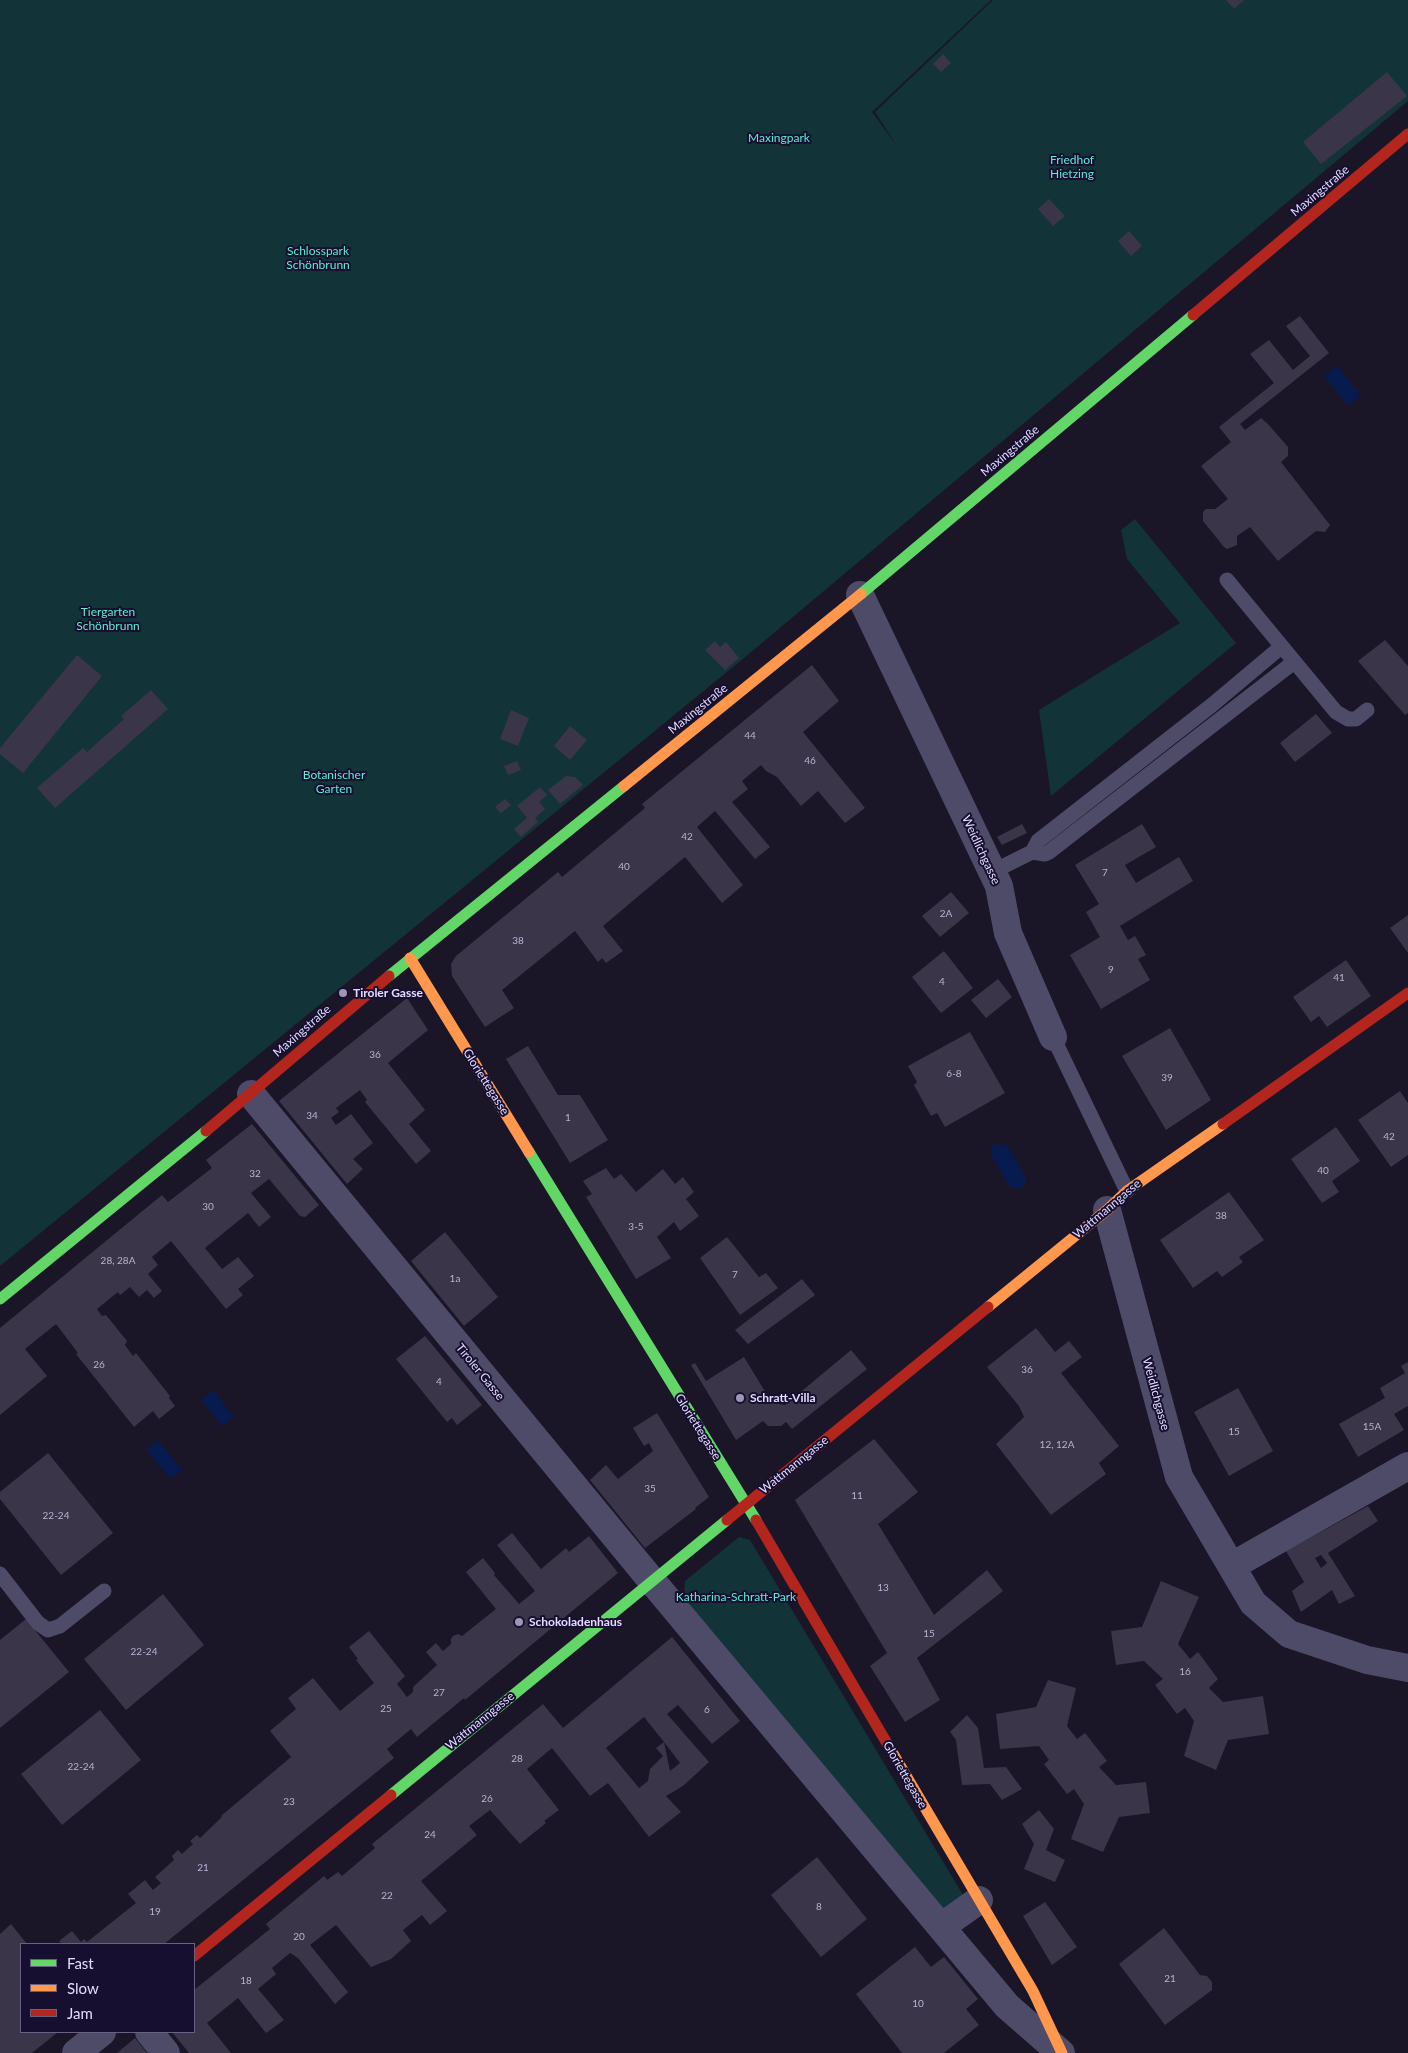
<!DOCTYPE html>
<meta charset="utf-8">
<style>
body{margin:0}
#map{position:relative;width:1408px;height:2053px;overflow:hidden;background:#1a1628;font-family:Lato,sans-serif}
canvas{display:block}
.legend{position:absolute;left:20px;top:1943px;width:175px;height:90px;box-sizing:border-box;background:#170f2f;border:1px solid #696182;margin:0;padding:6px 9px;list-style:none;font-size:15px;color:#e3dcff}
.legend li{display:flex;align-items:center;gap:10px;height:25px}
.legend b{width:25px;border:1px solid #696182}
</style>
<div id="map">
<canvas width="1408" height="2053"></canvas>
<ul class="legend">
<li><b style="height:6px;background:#63d668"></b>Fast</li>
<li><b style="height:6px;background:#ff974d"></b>Slow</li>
<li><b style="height:6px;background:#b3261e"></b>Jam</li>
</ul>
</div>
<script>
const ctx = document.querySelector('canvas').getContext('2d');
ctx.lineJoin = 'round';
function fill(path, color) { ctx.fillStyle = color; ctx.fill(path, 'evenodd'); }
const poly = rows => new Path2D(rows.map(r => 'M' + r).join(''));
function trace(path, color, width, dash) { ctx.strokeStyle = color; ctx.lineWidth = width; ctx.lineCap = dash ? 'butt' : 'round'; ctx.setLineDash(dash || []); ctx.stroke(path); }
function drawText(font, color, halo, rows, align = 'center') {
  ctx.font = font + ' Lato,sans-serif'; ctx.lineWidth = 4; ctx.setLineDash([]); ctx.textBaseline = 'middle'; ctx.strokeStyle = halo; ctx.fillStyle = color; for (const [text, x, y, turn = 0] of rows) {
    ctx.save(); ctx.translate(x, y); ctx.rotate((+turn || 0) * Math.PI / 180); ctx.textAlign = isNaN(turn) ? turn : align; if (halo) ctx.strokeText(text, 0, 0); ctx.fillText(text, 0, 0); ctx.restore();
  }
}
fill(poly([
 [0,0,991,0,872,112,897,146,875,112,993,0,1408,0,1408,101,744,658,0,1266],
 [1135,519,1236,643,1051,796,1039,710,1180,623,1127,559,1121,530],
 [739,1537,750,1540,963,1895,941,1912,684,1597,685,1581]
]), '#123338');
fill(poly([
 [1337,366,1361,395,1348,406,1324,376],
 [995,1143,1004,1146,1007,1145,1026,1177,1025,1184,1020,1189,1010,1187,990,1154,993,1153,991,1149],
 [213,1390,234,1417,222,1426,201,1400],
 [158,1440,182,1470,170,1479,146,1449]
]), '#071b4e');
fill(poly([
 [1226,0,1244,0,1234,9],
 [943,54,951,63,941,72,933,64],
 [1387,72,1407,96,1321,164,1303,142],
 [1049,199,1065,216,1053,226,1038,209],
 [1129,231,1142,246,1131,256,1118,241],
 [1300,316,1329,353,1240,424,1245,430,1261,418,1268,424,1288,447,1288,456,1281,462,1330,525,1325,532,1316,531,1278,561,1250,527,1237,536,1237,545,1227,549,1224,547,1203,521,1203,512,1206,509,1215,509,1228,499,1201,466,1231,442,1219,427,1274,383,1250,354,1269,340,1293,370,1310,356,1286,326],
 [1385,640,1408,666,1408,713,1405,715,1358,661],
 [715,641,720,647,726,642,739,658,725,670,705,650],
 [77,655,102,676,23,773,0,754,0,748],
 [812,665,839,701,803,732,865,808,845,823,818,791,801,806,777,777,766,771,761,765,742,781,748,789,732,802,770,847,755,859,715,811,697,827,743,885,722,903,685,857,603,926,623,951,606,963,602,958,598,962,575,931,502,990,514,1008,485,1027,452,976,451,964,456,956,558,872,562,877,645,808,642,804],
 [151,690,168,709,55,808,37,788,83,748,87,752,124,719,121,716],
 [511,710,529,718,518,746,500,739],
 [1316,714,1332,733,1295,762,1280,743],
 [570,726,587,740,570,760,554,746],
 [517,761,521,770,508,775,504,766],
 [566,776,575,777,583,785,560,804,548,790],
 [540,787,547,795,539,802,545,809,535,818,538,822,521,837,514,829,527,818,517,806],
 [505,799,511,805,501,813,495,807],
 [1022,824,1027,833,1002,845,997,837],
 [1142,824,1156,847,1125,865,1136,883,1179,857,1193,881,1120,926,1128,940,1135,936,1146,955,1138,959,1150,980,1101,1009,1070,955,1100,937,1086,912,1099,904,1075,865],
 [951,892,969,913,940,937,922,916],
 [1408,915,1408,953,1390,928],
 [944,951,973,988,941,1013,912,977],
 [1346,960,1371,996,1327,1027,1319,1016,1311,1022,1293,997],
 [998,979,1012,997,986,1018,971,1000],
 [407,998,428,1030,388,1063,425,1110,409,1124,431,1151,416,1164,365,1102,367,1100,360,1090,336,1108,339,1112,331,1118,336,1125,351,1114,373,1143,353,1159,363,1169,347,1184,279,1101],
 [1170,1028,1211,1100,1166,1130,1122,1056],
 [970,1032,1005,1093,945,1127,937,1113,931,1116,914,1085,917,1082,908,1066],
 [528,1046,558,1095,580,1095,608,1140,570,1163,506,1059],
 [1400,1091,1408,1103,1408,1155,1391,1167,1358,1120],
 [252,1124,319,1205,305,1217,300,1216,269,1179,251,1193,271,1217,259,1227,248,1213,205,1248,222,1269,238,1257,254,1276,238,1289,243,1295,226,1309,171,1241,152,1257,158,1265,148,1274,162,1291,154,1298,147,1290,139,1297,130,1287,120,1295,118,1292,97,1309,102,1316,106,1315,127,1341,125,1345,133,1356,136,1353,170,1396,169,1398,175,1406,159,1419,153,1411,134,1427,76,1354,78,1353,56,1324,25,1349,47,1376,0,1415,0,1328,162,1195,168,1202,212,1168,206,1160],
 [1336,1127,1360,1161,1332,1181,1339,1192,1322,1203,1291,1159],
 [606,1168,614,1179,621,1174,636,1192,663,1169,675,1184,683,1177,694,1192,686,1199,699,1216,680,1231,674,1222,657,1237,671,1258,636,1279,586,1197,592,1194,583,1181],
 [1229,1192,1264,1240,1239,1257,1243,1262,1222,1277,1217,1271,1193,1288,1160,1240],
 [445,1232,498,1297,464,1326,411,1261],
 [727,1237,759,1277,766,1273,778,1288,740,1315,700,1258],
 [802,1279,815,1295,748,1344,735,1330],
 [1036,1328,1055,1352,1069,1341,1082,1357,1061,1373,1119,1446,1099,1463,1106,1474,1051,1515,996,1444,1024,1417,1019,1406,987,1367],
 [425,1336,482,1405,457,1425,452,1418,447,1422,396,1359],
 [851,1350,867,1369,792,1429,786,1422,781,1426,768,1426,763,1421,736,1440,691,1365,695,1363,706,1381,744,1357,772,1403,785,1405],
 [1408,1362,1408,1406,1394,1414,1404,1430,1358,1457,1339,1424,1385,1398,1380,1388,1405,1373,1401,1366],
 [1238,1388,1273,1451,1229,1476,1194,1412],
 [657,1413,709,1497,695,1508,696,1509,645,1548,590,1480,606,1465,618,1479,653,1451,649,1443,644,1446,633,1428],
 [874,1439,918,1492,878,1524,934,1615,987,1570,1003,1591,917,1658,940,1700,905,1722,870,1666,887,1653,795,1500],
 [48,1453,113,1533,61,1575,0,1499,0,1492],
 [1368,1506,1378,1521,1328,1553,1355,1596,1339,1604,1332,1590,1301,1612,1292,1591,1304,1582,1286,1551],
 [1321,1555,1327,1563,1321,1568,1315,1558],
 [512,1533,541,1569,566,1548,569,1552,589,1536,618,1573,465,1700,464,1698,417,1737,411,1729,387,1749,394,1758,164,1944,62,1944,59,1941,72,1931,81,1942,84,1939,87,1942,136,1903,128,1894,145,1880,153,1890,161,1883,155,1877,174,1860,172,1856,178,1850,182,1854,193,1844,190,1841,197,1835,200,1838,222,1817,221,1816,291,1757,270,1731,296,1709,288,1698,313,1678,340,1711,374,1683,356,1660,358,1659,349,1647,369,1631,405,1676,397,1684,407,1697,413,1692,413,1687,437,1665,426,1652,436,1643,443,1651,451,1644,451,1639,453,1636,458,1634,462,1636,496,1609,466,1572,483,1558,495,1573,494,1575,519,1604,535,1591,497,1545],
 [1161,1581,1199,1597,1178,1644,1190,1659,1198,1652,1218,1679,1209,1688,1223,1702,1263,1696,1269,1734,1228,1740,1216,1770,1184,1756,1194,1721,1185,1708,1177,1714,1155,1685,1163,1679,1144,1661,1116,1665,1111,1631,1142,1627],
 [163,1594,204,1645,126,1710,84,1659],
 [26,1619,69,1672,0,1728,0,1640],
 [672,1637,740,1721,712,1744,678,1705,667,1714,709,1762,683,1786,666,1796,681,1812,649,1837,608,1783,590,1796,552,1748,527,1769,559,1810,544,1821,546,1823,520,1844,490,1810,469,1826,477,1835,421,1881,447,1911,430,1925,422,1915,403,1930,411,1941,391,1959,371,1967,336,1925,310,1945,348,1992,335,2004,298,1958,290,1953,272,1968,276,1974,258,1989,284,2020,266,2033,238,1998,207,2023,231,2053,189,2053,172,2032,194,2032,194,1990,270,1929,266,1924,324,1876,327,1880,338,1872,342,1876,375,1848,372,1844,543,1704,563,1728],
 [644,1717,664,1742,680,1763,670,1771,664,1742,656,1748,663,1756,650,1769,648,1781,639,1788,606,1748],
 [1048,1680,1076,1688,1067,1726,1077,1739,1085,1733,1107,1761,1099,1767,1116,1785,1146,1782,1150,1813,1119,1817,1103,1852,1071,1839,1084,1804,1074,1789,1067,1794,1044,1764,1049,1760,1039,1746,1000,1749,996,1714,1036,1707],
 [100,1710,141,1760,62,1825,21,1774],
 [967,1715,978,1728,984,1768,1006,1767,1022,1789,1002,1800,990,1784,962,1785,956,1740,950,1732],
 [1039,1810,1054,1829,1046,1850,1065,1860,1055,1882,1024,1869,1034,1844,1022,1824],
 [817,1857,867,1919,821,1957,771,1895],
 [1045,1902,1077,1947,1052,1965,1023,1916],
 [11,1924,27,1944,21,1944,21,2032,58,2032,32,2053,0,2053,0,1934],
 [1164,1928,1200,1975,1207,1976,1212,1982,1212,1990,1165,2025,1119,1964],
 [915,1947,931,1967,944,1957,978,1999,966,2009,979,2025,944,2053,902,2053,856,1994],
 [135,2038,147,2053,117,2053]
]), '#3a3549');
trace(poly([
 [1227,580,1336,712,1348,719,1356,719,1367,710],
 [1032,852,1038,841,1212,705,1281,647],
 [992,872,1032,852,1045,854,1049,852,1294,662],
 [1053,1037,1127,1191],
 [0,1574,38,1623,48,1630,60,1626,104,1591]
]), '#4e4b69', 15);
trace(poly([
 [860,595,999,886,1008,933,1053,1037],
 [251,1094,652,1581,1007,2006,1061,2053],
 [1107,1210,1179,1477,1253,1603,1289,1634,1367,1660,1408,1668],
 [1232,1566,1408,1466],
 [941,1927,979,1900],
 [149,2032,166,2053],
 [76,2053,102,2032]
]), '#4e4b69', 28);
trace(poly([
 [861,594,1193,315],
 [389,976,624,786],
 [529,1152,756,1520],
 [0,1299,206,1131],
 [391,1795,727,1520]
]), '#63d668', 11);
trace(poly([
 [624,786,861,594],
 [410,958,529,1152],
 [988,1307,1107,1210,1127,1191,1223,1124],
 [888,1745,1033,1991,1062,2053]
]), '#ff974d', 11);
trace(poly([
 [1193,315,1408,134],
 [1223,1124,1408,993],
 [206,1131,389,976],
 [727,1520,988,1307],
 [756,1520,888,1745],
 [194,1956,391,1795]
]), '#b3261e', 11);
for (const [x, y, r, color] of [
 [343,993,5,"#9d97b4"],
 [740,1398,5,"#9d97b4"],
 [519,1622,5,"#9d97b4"]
]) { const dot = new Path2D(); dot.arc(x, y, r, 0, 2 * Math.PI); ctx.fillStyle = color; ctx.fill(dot); trace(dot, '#170f2f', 2); }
drawText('10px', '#b9b2d2', null, [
 ["44",750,736],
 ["46",810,761],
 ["42",687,837],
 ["40",624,867],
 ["7",1105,873],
 ["2A",946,914],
 ["38",518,941],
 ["9",1111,970],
 ["41",1339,978],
 ["4",942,982],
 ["36",375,1055],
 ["6-8",954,1074],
 ["39",1167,1078],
 ["34",312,1116],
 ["1",568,1118],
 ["42",1389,1137],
 ["40",1323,1171],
 ["32",255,1174],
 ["30",208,1207],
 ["38",1221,1216],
 ["3-5",636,1227],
 ["28, 28A",118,1261],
 ["7",735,1275],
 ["1a",455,1279],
 ["26",99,1365],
 ["36",1027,1370],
 ["4",439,1382],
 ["15A",1372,1427],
 ["15",1234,1432],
 ["12, 12A",1057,1445],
 ["35",650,1489],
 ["11",857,1496],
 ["22-24",56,1516],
 ["13",883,1588],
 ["15",929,1634],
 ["22-24",144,1652],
 ["16",1185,1672],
 ["27",439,1693],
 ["25",386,1709],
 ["6",707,1710],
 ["28",517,1759],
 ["22-24",81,1767],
 ["26",487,1799],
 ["23",289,1802],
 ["24",430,1835],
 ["21",203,1868],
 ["22",387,1896],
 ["8",819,1907],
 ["19",155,1912],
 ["20",299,1937],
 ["21",1170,1979],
 ["18",246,1981],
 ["10",918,2004]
]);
drawText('12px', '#5aeed4', '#170f2f', [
 ["Maxingpark",779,138],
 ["Friedhof",1072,160],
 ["Hietzing",1072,174],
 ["Schlosspark",318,251],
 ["Schönbrunn",318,265],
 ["Tiergarten",108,612],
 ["Schönbrunn",108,626],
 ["Botanischer",334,775],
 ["Garten",334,789],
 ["Katharina-Schratt-Park",736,1597]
]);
drawText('12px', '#e3dcff', '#170f2f', [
 ["Maxingstraße",1320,191,-40],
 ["Maxingstraße",1010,451,-40],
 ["Maxingstraße",698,709,-39],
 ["Weidlichgasse",981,850,65],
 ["Maxingstraße",302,1031,-41],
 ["Gloriettegasse",486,1082,58],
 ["Wattmanngasse",1107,1209,-40],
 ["Tiroler Gasse",480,1372,51],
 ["Weidlichgasse",1156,1394,75],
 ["Gloriettegasse",698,1427,58],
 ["Wattmanngasse",794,1465,-39],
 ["Wattmanngasse",480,1721,-39],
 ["Gloriettegasse",905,1775,60]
]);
drawText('bold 12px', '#e3dcff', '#170f2f', [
 ["Tiroler Gasse",353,993],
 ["Schratt-Villa",750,1398],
 ["Schokoladenhaus",529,1622]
], 'left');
</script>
